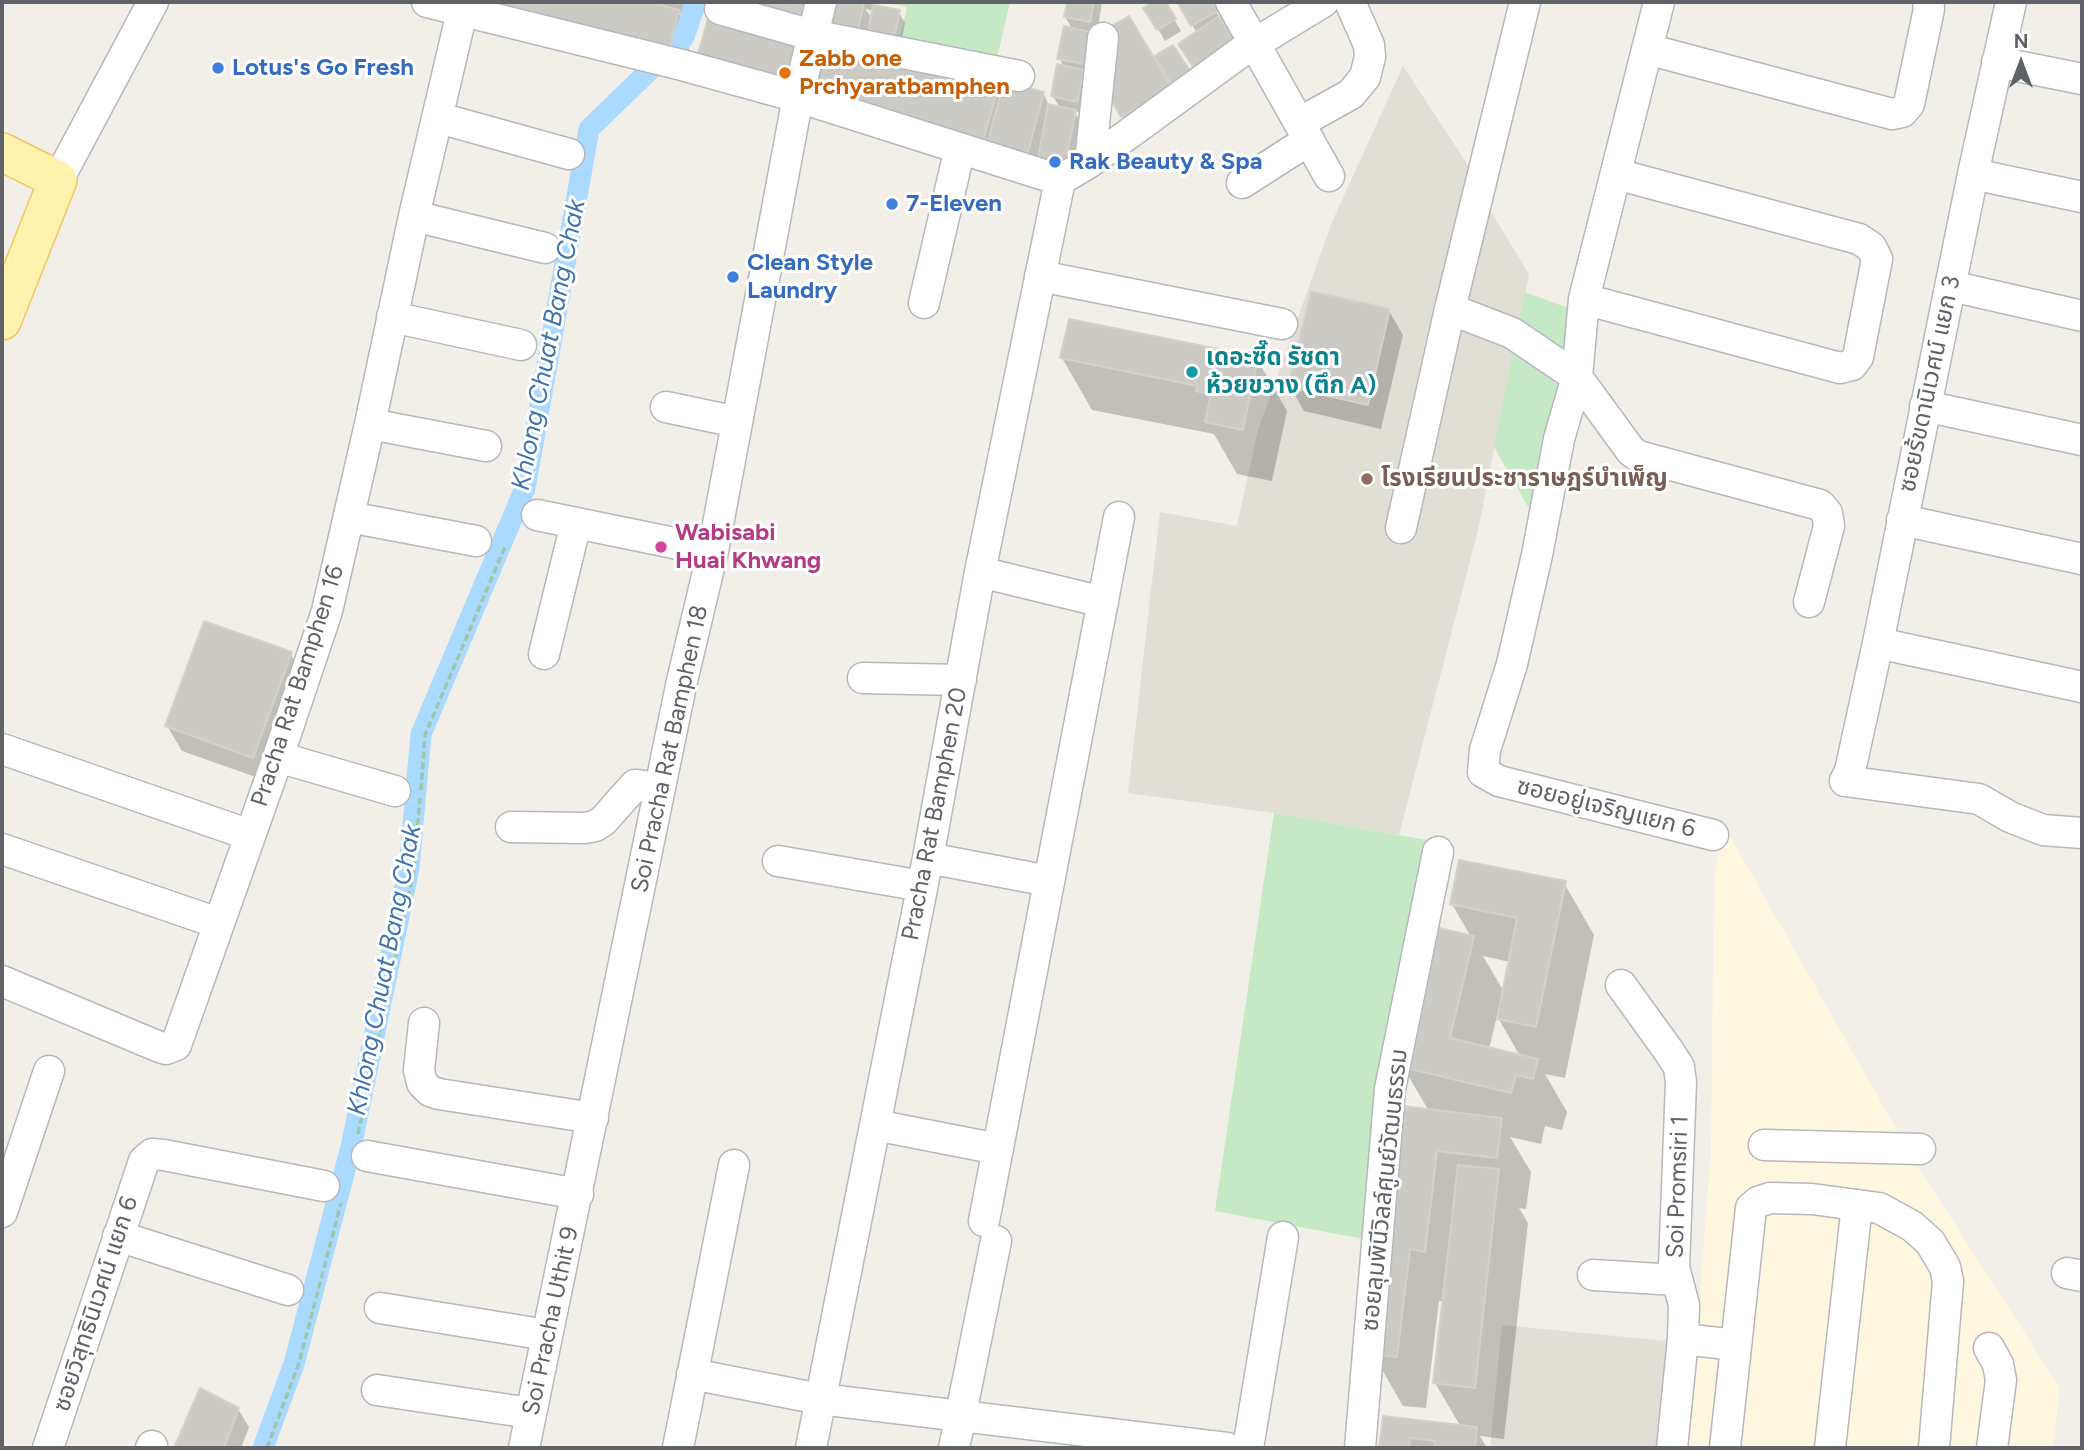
<!DOCTYPE html>
<meta charset="utf-8">
<style>
body{margin:0}
#map{position:relative;width:2084px;height:1450px;overflow:hidden;background:#f1efe8;font-family:Figtree,sans-serif}
canvas{display:block}
.frame{position:absolute;inset:0;border:4px solid #5f6368;pointer-events:none}
.north{position:absolute;left:1986px;top:28px;width:70px;height:70px;-webkit-text-stroke:5px #fff;paint-order:stroke;rotate:0deg;font-size:19px;font-weight:700;line-height:28px;text-align:center;color:#5f6368}
.north::after{content:'';display:block;margin:auto;width:24px;height:32px;background:#5f6368;clip-path:polygon(50% 0,100% 100%,50% 72%,0 100%)}
</style>
<div id="map">
<canvas width="2084" height="1450"></canvas>
<div class="frame"></div>
<div class="north">N</div>
</div>
<script>
const ctx = document.querySelector('canvas').getContext('2d');
ctx.lineJoin = 'round';
function fill(path, color) { ctx.fillStyle = color; ctx.fill(path, 'evenodd'); }
const poly = rows => new Path2D(rows.map(r => 'M' + r).join(''));
function trace(path, color, width, dash) { ctx.strokeStyle = color; ctx.lineWidth = width; ctx.lineCap = dash ? 'butt' : 'round'; ctx.setLineDash(dash || []); ctx.stroke(path); }
function drawText(font, color, halo, rows, align = 'center') {
  ctx.font = font + ' Figtree,"Noto Sans Thai",sans-serif'; ctx.lineWidth = 6; ctx.setLineDash([]); ctx.textBaseline = 'middle'; ctx.strokeStyle = halo; ctx.fillStyle = color; for (const [text, x, y, turn = 0] of rows) {
    ctx.save(); ctx.translate(x, y); ctx.rotate((+turn || 0) * Math.PI / 180); ctx.textAlign = isNaN(turn) ? turn : align; if (halo) ctx.strokeText(text, 0, 0); ctx.fillText(text, 0, 0); ctx.restore();
  }
}
fill(poly([
 [1723,824,1915,1162,2060,1388,2053,1448,1688,1448,1711,1151,1714,878]
]), '#fef7e0');
fill(poly([
 [1403,66,1475,176,1488,207,1529,274,1478,530,1399,835,1274,813,1128,793,1160,512,1237,526,1258,430,1332,222],
 [1502,1325,1677,1342,1667,1448,1490,1448]
]), '#e1ded6');
fill(poly([
 [884,2,1010,2,996,62,899,43,907,7],
 [1525,292,1579,312,1538,524,1494,447],
 [1274,813,1432,841,1369,1240,1215,1211]
]), '#c5e8c5');
fill(poly([
 [495,2,656,2,655,5,663,7,660,2,700,2,695,17,679,13,692,36,682,74,509,27],
 [713,2,822,2,814,39],
 [838,2,874,2,873,6,898,11,905,23,899,53,832,29],
 [865,9,874,11,872,20,869,14],
 [1068,2,1102,3,1084,113,1074,111,1081,123,1071,175,828,114,998,86,1003,94,1043,93,1050,107,1060,108,1053,96,1064,67,1059,58,1073,30,1065,17],
 [1157,2,1164,2,1181,31,1165,41,1146,8],
 [1178,2,1210,2,1223,23,1197,33],
 [1102,81,1181,107,1133,134],
 [1389,311,1403,335,1381,429,1304,411,1290,386],
 [1062,358,1257,359,1287,411,1272,481,1237,474,1214,434,1092,410],
 [290,653,305,678,267,781,182,751,167,726],
 [1564,883,1594,935,1565,1078,1545,1074,1567,1112,1562,1130,1545,1126,1541,1144,1510,1137,1531,1172,1526,1209,1519,1208,1528,1223,1504,1439,1480,1436,1487,1448,1381,1448,1384,1418,1461,1427,1435,1383,1445,1301,1439,1301,1426,1408,1403,1406,1373,1354,1429,1111,1403,1067,1471,937,1452,904],
 [1483,956,1510,962,1504,992],
 [1497,1016,1520,1056,1489,1049],
 [201,1391,238,1409,249,1427,241,1448,176,1448]
]), '#0003');
trace(poly([
 [263,1448,294,1364,351,1147,409,868,421,734,525,488,589,129,684,37,696,2]
]), '#aadaff', 21);
const building = poly([
 [493,2,649,2,679,10,669,50,493,2],
 [768,2,790,2,783,23,763,16,768,2],
 [793,2,816,2,808,28,787,22,793,2],
 [836,2,864,3,857,35,830,29,836,2],
 [1067,2,1094,2,1090,22,1064,17,1067,2],
 [1153,2,1166,2,1176,19,1157,30,1143,8,1153,2],
 [1177,2,1212,2,1218,11,1191,26,1177,2],
 [873,5,900,10,893,42,867,37,873,5],
 [710,11,804,37,792,80,698,54,710,11],
 [1129,16,1172,88,1121,117,1100,81,1108,28,1129,16],
 [1219,16,1237,43,1195,70,1178,44,1219,16],
 [1064,26,1090,32,1084,64,1057,59,1064,26],
 [824,44,999,85,982,143,812,90,824,44],
 [1173,45,1192,74,1173,86,1154,56,1173,45],
 [1057,64,1084,70,1077,102,1051,96,1057,64],
 [1004,81,1044,92,1027,155,987,145,1004,81],
 [1048,104,1076,110,1065,164,1038,159,1048,104],
 [1311,291,1390,309,1368,405,1288,387,1311,291],
 [1069,319,1258,357,1243,430,1205,422,1211,394,1196,391,1197,386,1060,358,1069,319],
 [204,621,292,652,253,758,165,726,204,621],
 [1459,860,1566,881,1536,1027,1497,1019,1517,918,1450,904,1459,860],
 [1435,927,1474,936,1450,1038,1538,1059,1533,1079,1516,1075,1511,1093,1402,1067,1435,927],
 [1402,1106,1502,1118,1497,1158,1437,1151,1425,1252,1410,1249,1397,1357,1371,1354,1402,1106],
 [1458,1165,1499,1169,1475,1388,1433,1383,1458,1165],
 [200,1388,239,1408,224,1448,174,1448,200,1388],
 [1383,1416,1477,1427,1475,1448,1434,1448,1435,1441,1410,1438,1409,1448,1379,1448,1383,1416]
]);
fill(building, '#cccac5');
trace(building, '#d6d1c6', 2);
const minor = poly([
 [427,2,682,65,798,97,1060,180,1090,162,1241,52,1323,2],
 [1231,2,1329,176],
 [1525,2,1450,309,1512,333,1577,377,1631,451,1638,456,1820,505,1827,513,1829,526,1809,602],
 [1659,2,1584,299,1577,377,1559,439,1537,555,1512,664,1485,750,1483,772,1499,781,1713,835],
 [2011,2,1973,174,1878,643,1850,771,1845,781,1979,799,2010,817,2043,830,2082,833],
 [720,9,812,35,1019,76],
 [1647,49,1892,114,1902,112,1909,104,1929,9,1928,2],
 [1997,62,2082,79],
 [439,118,569,154],
 [1306,119,1351,94,1365,77,1370,57,1369,45,1350,2],
 [1090,162,1103,38],
 [1973,174,2082,197],
 [58,180,153,2],
 [1242,183,1309,140],
 [414,216,545,248],
 [1040,276,1282,324],
 [1951,286,2082,316],
 [1584,299,1840,368,1852,365,1858,357,1877,259,1871,247,1859,239,1616,174],
 [924,303,960,148],
 [392,317,521,345],
 [1925,406,2082,440],
 [666,407,737,422],
 [370,424,486,446],
 [537,515,713,551],
 [349,517,476,541],
 [1902,520,2082,559],
 [1401,528,1450,309],
 [980,572,1103,602],
 [1878,643,2082,687],
 [544,654,576,523],
 [863,678,961,680],
 [2,749,250,835],
 [278,757,395,791],
 [511,827,585,828,595,826,603,821,635,785,660,788],
 [2,849,218,923],
 [928,858,1049,881],
 [778,861,922,886],
 [2,981,157,1046,166,1049,176,1045,278,757,327,611,370,424,414,216,462,12,467,2],
 [1621,985,1668,1050,1679,1067,1681,1082,1674,1267,1684,1305,1683,1339,1672,1448],
 [424,1023,419,1070,422,1083,430,1091,439,1094,593,1118],
 [875,1125,998,1149],
 [1764,1145,1920,1149],
 [367,1156,578,1194],
 [2,1212,49,1071],
 [984,1221,1119,517],
 [118,1236,288,1290],
 [2067,1273,2082,1276],
 [1593,1275,1677,1280],
 [380,1308,547,1335],
 [1683,1339,1736,1345],
 [1989,1348,1998,1364,2001,1380,1992,1448],
 [692,1374,820,1399,1227,1448],
 [377,1390,530,1413],
 [48,1448,144,1161,152,1154,164,1155,324,1186],
 [151,1448,152,1446],
 [524,1448,682,681,713,551,798,97,821,2],
 [678,1448,734,1165],
 [811,1448,928,858,980,572,1060,180],
 [954,1448,996,1241],
 [1248,1448,1283,1237],
 [1360,1448,1390,1089,1438,852],
 [1725,1448,1751,1208,1758,1202,1770,1198,1812,1199,1879,1208,1912,1226,1930,1242,1945,1267,1948,1281,1934,1448],
 [1830,1448,1857,1205]
]);
const major = poly([
 [2,152,58,180,2,321]
]);
trace(minor, '#b5b8bc', 33);
trace(major, '#f2c960', 40);
trace(poly([
 [421,790,425,735,505,547],
 [358,1134,414,870,420,798],
 [267,1448,299,1363,341,1203]
]), '#9cc7a9', 3.5, [7, 3.5]);
trace(minor, '#fff', 30);
trace(major, '#fff2af', 37);
for (const [x, y, r, color] of [
 [218,68,7,"#3f7fe0"],
 [785,73,7,"#e8710a"],
 [1055,162,7,"#3f7fe0"],
 [892,204,7,"#3f7fe0"],
 [733,277,7,"#3f7fe0"],
 [1192,372,7,"#0f9aa8"],
 [1367,479,7,"#8d6e63"],
 [661,547,7,"#d1479c"]
]) { const dot = new Path2D(); dot.arc(x, y, r, 0, 2 * Math.PI); ctx.fillStyle = color; ctx.fill(dot); trace(dot, '#fff', 2.5); }
drawText('bold 24px', '#c56008', '#fff', [
 ["Zabb one",799,59],
 ["Prchyaratbamphen",799,87]
], 'left');
drawText('bold 24px', '#366cbe', '#fff', [
 ["Lotus's Go Fresh",232,68],
 ["Rak Beauty & Spa",1069,162],
 ["7-Eleven",906,204],
 ["Clean Style",747,263],
 ["Laundry",747,291]
], 'left');
drawText('bold 24px', '#0d838f', '#fff', [
 ["เดอะซี๊ด รัชดา",1206,358],
 ["ห้วยขวาง (ตึก A)",1206,386]
], 'left');
drawText('24px', '#5f6368', '#fff', [
 ["ซอยร้ขดานิเวศน์ แยก 3",1930,384,-78],
 ["Pracha Rat Bamphen 16",298,686,-72],
 ["Soi Pracha Rat Bamphen 18",670,749,-78],
 ["ซอยอยู่เจริญแยก 6",1606,808,14],
 ["Pracha Rat Bamphen 20",935,814,-79],
 ["Soi Promsiri 1",1678,1187,-88],
 ["ซอยลุมพินีวิลล์ศูนย์วัฒนธรรม",1385,1190,-84],
 ["ซอยวิสุทธินิเวศน์ แยก 6",96,1304,-72],
 ["Soi Pracha Uthit 9",551,1321,-78]
]);
drawText('bold 24px', '#785e54', '#fff', [
 ["โรงเรียนประชาราษฎร์บำเพ็ญ",1381,479]
], 'left');
drawText('bold 24px', '#b23c85', '#fff', [
 ["Wabisabi",675,533],
 ["Huai Khwang",675,561]
], 'left');
drawText('italic 26px', '#4174aa', '#fff', [
 ["Khlong Chuat Bang Chak",549,345,-79],
 ["Khlong Chuat Bang Chak",385,970,-79]
]);
</script>
